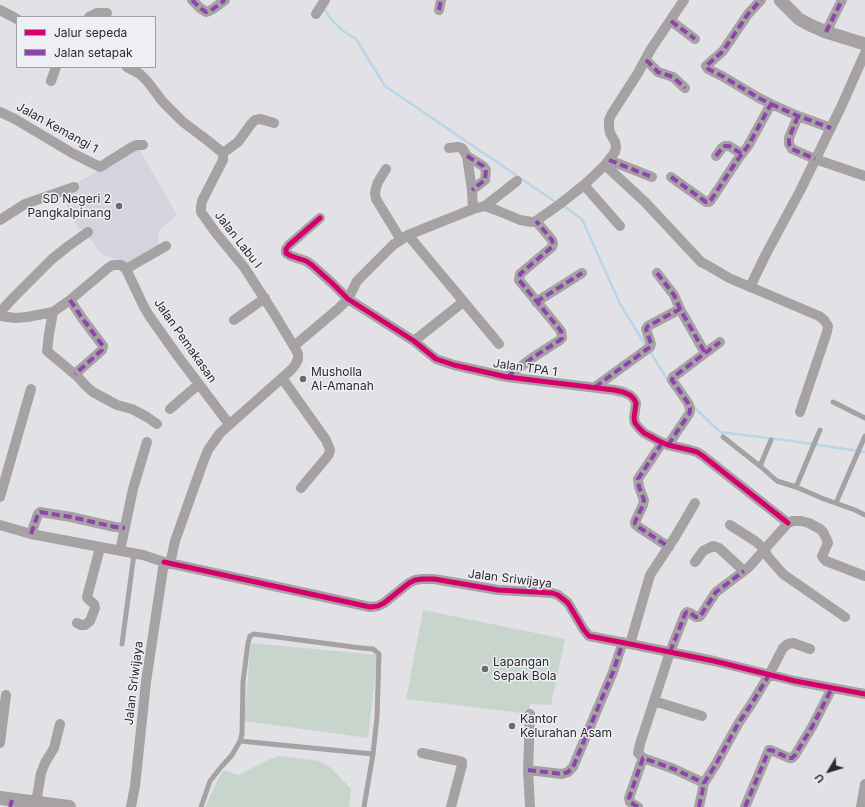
<!DOCTYPE html>
<style>
body{margin:0}
#map{position:relative;width:865px;height:807px;overflow:hidden;background:#e2e2e6;font-family:Inter,sans-serif}
canvas{display:block}
.legend{position:absolute;left:16px;top:16px;width:140px;height:52px;box-sizing:border-box;background:#eeeef5;border:1px solid #a0a0a5;margin:0;padding:5px 7px;list-style:none;font-size:12px;color:#2a2a2c}
.legend li{display:flex;align-items:center;gap:8px;height:20px}
.legend b{width:20px;border:1px solid #a0a0a5}
.north{position:absolute;left:809px;top:751px;width:40px;height:40px;-webkit-text-stroke:3px #eeeef5;paint-order:stroke;rotate:232deg;font-size:11px;font-weight:700;line-height:16px;text-align:center;color:#2a2a2c}
.north::after{content:'';display:block;margin:auto;width:14px;height:18px;background:#2a2a2c;clip-path:polygon(50% 0,100% 100%,50% 72%,0 100%)}
</style>
<div id="map">
<canvas width="865" height="807"></canvas>
<ul class="legend">
<li><b style="height:5px;background:#d6006c"></b>Jalur sepeda</li>
<li><b style="height:5px;background:#8e44ad"></b>Jalan setapak</li>
</ul>
<div class="north">U</div>
</div>
<script>
const ctx = document.querySelector('canvas').getContext('2d');
ctx.lineJoin = 'round';
function fill(path, color) { ctx.fillStyle = color; ctx.fill(path, 'evenodd'); }
const poly = rows => new Path2D(rows.map(r => 'M' + r).join(''));
function trace(path, color, width, dash) { ctx.strokeStyle = color; ctx.lineWidth = width; ctx.lineCap = dash ? 'butt' : 'round'; ctx.setLineDash(dash || []); ctx.stroke(path); }
function drawText(font, color, halo, rows, align = 'center') {
  ctx.font = font + ' Inter,sans-serif'; ctx.lineWidth = 3; ctx.setLineDash([]); ctx.textBaseline = 'middle'; ctx.strokeStyle = halo; ctx.fillStyle = color; for (const [text, x, y, turn = 0] of rows) {
    ctx.save(); ctx.translate(x, y); ctx.rotate((+turn || 0) * Math.PI / 180); ctx.textAlign = isNaN(turn) ? turn : align; if (halo) ctx.strokeText(text, 0, 0); ctx.fillText(text, 0, 0); ctx.restore();
  }
}
fill(poly([
 [138,147,177,215,159,230,158,255,130,270,121,261,101,254,85,233,79,229,59,192,84,179]
]), '#d4d4de');
fill(poly([
 [423,610,565,639,551,705,530,704,530,714,406,699],
 [251,643,378,655,368,738,244,721],
 [280,756,319,761,331,768,351,789,349,807,205,807,220,775,224,770,238,775,270,759]
]), '#c8d5cc');
trace(poly([
 [324,8,330,18,343,31,356,39,385,86,557,203],
 [562,205,582,219,620,304,646,346],
 [649,350,669,382],
 [693,406,720,432,792,441,865,452]
]), '#b9d5e7', 2.5);
trace(poly([
 [833,402,865,418],
 [820,430,796,487,824,499,855,510,865,515],
 [723,437,760,466,777,481,796,487],
 [760,466,771,440],
 [836,503,865,436],
 [122,644,134,554],
 [240,741,373,754],
 [201,807,210,781,222,766,232,755,240,741,242,734,243,682,248,643,250,636,254,634,361,648,373,649,379,654,377,717,373,754,364,807]
]), '#a6a1a2', 5);
trace(poly([
 [192,0,200,8,206,12,209,11,213,9,225,0],
 [0,10,17,19],
 [439,10,441,0],
 [316,14,325,0],
 [89,17,97,13,107,13],
 [671,21,695,39],
 [826,32,842,0],
 [646,60,658,72,673,77,685,88],
 [127,67,140,74,147,81,163,102,183,122,207,140,223,153,223,160,202,201,201,207,201,212,216,233,244,267,275,315,296,350,298,354,298,359,295,365,291,370,220,433,208,450,202,465,175,541,170,564],
 [51,81,56,67],
 [771,104,798,116,831,128],
 [0,112,15,119,72,153,100,167,132,147,137,145,143,145],
 [798,116,789,138,789,144,792,149,815,159,865,176],
 [449,148,458,147,462,148,467,156,472,190,473,209],
 [223,153,238,142,251,124,255,120,259,119,264,120,274,123],
 [467,156,483,166,486,170,485,180,472,190],
 [716,156,722,148,725,146,729,146,742,154],
 [609,160,652,177],
 [605,165,645,202,701,262,707,265,729,278,819,316,824,320,828,326,827,332,800,412],
 [386,169,378,182,376,188,375,193,376,199,401,240],
 [671,177,706,202,709,202,711,200,738,159,748,146,771,104,759,98,722,76,708,69,706,66,723,51,748,14,761,0],
 [584,185,620,226],
 [485,206,517,181],
 [320,218,289,245,286,249,286,253,291,256,306,261,312,265,332,283,348,299,414,341,436,359,454,365,507,377,614,390,623,392,630,395,634,399,636,403,634,418,635,423,639,428,644,433,659,441,668,445,690,450,697,452,703,456,788,523],
 [0,220,25,204,74,187],
 [408,235,499,344],
 [126,269,166,246],
 [657,273,674,295,680,309],
 [750,287,766,254,800,191,842,105,865,53],
 [70,300,82,318,103,346,102,350,75,374],
 [536,302,582,273],
 [0,312,14,297,52,259,67,247,88,232],
 [53,312,49,334,47,351,78,377,86,386,93,392,117,405,132,409,147,417,157,424],
 [0,316,15,318,27,317,53,312,70,300,108,268,113,265,121,265,126,269,144,307,150,317,177,355,229,424],
 [234,320,265,298],
 [414,341,463,302],
 [294,346,339,308,348,299,357,281,393,245,408,235,473,209,485,206,496,210,520,220,532,222,536,221,560,204,584,185,605,165,615,152,616,147,615,142,610,133,609,127,609,120,611,115,638,73,651,49,684,0],
 [507,377,532,358,560,340,562,338,561,331,519,280,520,274,552,247,553,244,552,240,536,221],
 [282,378,326,440,330,450,329,454,327,457,301,488],
 [595,387,650,347,651,344,646,329,648,326,680,309,705,353],
 [170,409,199,384],
 [662,443,638,479,639,487,644,500,643,505,635,522,635,524,637,526,669,547],
 [668,445,689,414,690,411,690,408,688,403,672,380,673,377,676,375,720,342],
 [0,497,31,389],
 [0,525,31,534,143,555,164,562,146,682,135,786,131,807],
 [730,525,755,541,761,546,769,558,783,574,793,581,845,617],
 [31,534,38,514,40,512,71,517,115,527,125,528],
 [120,551,133,489,147,442],
 [164,562,370,607,378,606,384,603,409,583,415,580,422,579,434,579,498,590,552,593,558,595,568,603,571,608,584,630,589,636,594,637,630,644,714,661,795,681,865,694],
 [695,562,703,551,713,546,719,548,744,571],
 [77,623,81,625,85,625,90,621,95,608,94,604,88,599,87,597,100,548],
 [630,644,650,575,675,537,678,532,695,503],
 [654,701,702,716],
 [530,714,528,770,530,807],
 [0,743,6,695],
 [422,753,459,761,462,762,462,765,451,807],
 [528,770,562,774,568,772,573,767,613,672,623,642],
 [704,783,674,769,643,758,638,753,640,744,670,652,685,614,687,612,690,613,696,617,699,617,701,615,712,598,716,592,740,574,749,567,788,523,793,521,801,521,809,523,820,529,823,532,827,540,828,543,822,556,824,559,826,561,865,576],
 [36,803,41,773,45,763,54,748,60,724],
 [638,807,630,802,629,798,643,758],
 [699,807,704,783,716,764,738,724,752,703,769,675,783,648,788,644,793,643,810,649],
 [745,807,769,750,771,750,789,758,792,758,795,755,812,727,832,688],
 [861,807,865,784]
]), '#a6a1a2', 10);
trace(poly([
 [780,0,799,19,810,25,826,32,865,44]
]), '#a6a1a2', 13);
trace(poly([
 [0,798,69,807]
]), '#a6a1a2', 14);
trace(poly([
 [192,0,200,8,206,12,209,11,213,9,225,0],
 [439,10,441,0],
 [671,21,695,39],
 [826,32,842,0],
 [646,60,658,72,673,77,685,88],
 [771,104,798,116,831,128],
 [798,116,789,138,789,144,792,149,815,159],
 [467,156,483,166,486,170,485,180,472,190],
 [716,156,722,148,725,146,729,146,742,154],
 [609,160,652,177],
 [671,177,706,202,709,202,711,200,738,159,748,146,771,104,759,98,722,76,708,69,706,66,723,51,748,14,761,0],
 [657,273,674,295,680,309],
 [70,300,82,318,103,346,102,350,75,374],
 [536,302,582,273],
 [507,377,532,358,560,340,562,338,561,331,519,280,520,274,552,247,553,244,552,240,536,221],
 [595,387,650,347,651,344,646,329,648,326,680,309,705,353],
 [662,443,638,479,639,487,644,500,643,505,635,522,635,524,637,526,669,547],
 [668,445,689,414,690,411,690,408,688,403,672,380,673,377,676,375,720,342],
 [31,534,38,514,40,512,71,517,115,527,125,528],
 [670,652,685,614,687,612,690,613,696,617,699,617,701,615,712,598,716,592,744,571],
 [528,770,562,774,568,772,573,767,613,672,623,642],
 [10,807,12,800],
 [638,807,630,802,629,798,643,758,674,769,704,783],
 [699,807,704,783,716,764,738,724,752,703,769,675],
 [745,807,769,750,771,750,789,758,792,758,795,755,812,727,832,688]
]), '#8e44ad', 4, [8, 4]);
trace(poly([
 [320,218,289,245,286,249,286,253,291,256,306,261,312,265,332,283,348,299,414,341,436,359,454,365,507,377,614,390,623,392,630,395,634,399,636,403,634,418,635,423,639,428,644,433,659,441,668,445,690,450,697,452,703,456,788,523],
 [164,562,370,607,378,606,384,603,409,583,415,580,422,579,434,579,498,590,552,593,558,595,568,603,571,608,584,630,589,636,594,637,630,644,714,661,795,681,865,694]
]), '#d6006c', 5);
for (const [x, y, r, color] of [
 [119,206,4,"#6a6a6d"],
 [303,379,4,"#6a6a6d"],
 [485,669,4,"#6a6a6d"],
 [512,726,4,"#6a6a6d"]
]) { const dot = new Path2D(); dot.arc(x, y, r, 0, 2 * Math.PI); ctx.fillStyle = color; ctx.fill(dot); trace(dot, '#eeeef5', 1.5); }
drawText('12px', '#2a2a2c', '#eeeef5', [
 ["Jalan Kemangi 1",57,128,29],
 ["Jalan Labu I",238,240,52],
 ["Jalan Pemakasan",185,341,55],
 ["Jalan TPA 1",525,368,8],
 ["Jalan Sriwijaya",510,579,7],
 ["Jalan Sriwijaya",134,683,-83]
]);
drawText('12px', '#2a2a2c', '#eeeef5', [
 ["SD Negeri 2",111,199,"right"],
 ["Pangkalpinang",111,213,"right"],
 ["Musholla",311,372],
 ["Al-Amanah",311,386],
 ["Lapangan",493,662],
 ["Sepak Bola",493,676],
 ["Kantor",520,719],
 ["Kelurahan Asam",520,733]
], 'left');
</script>
